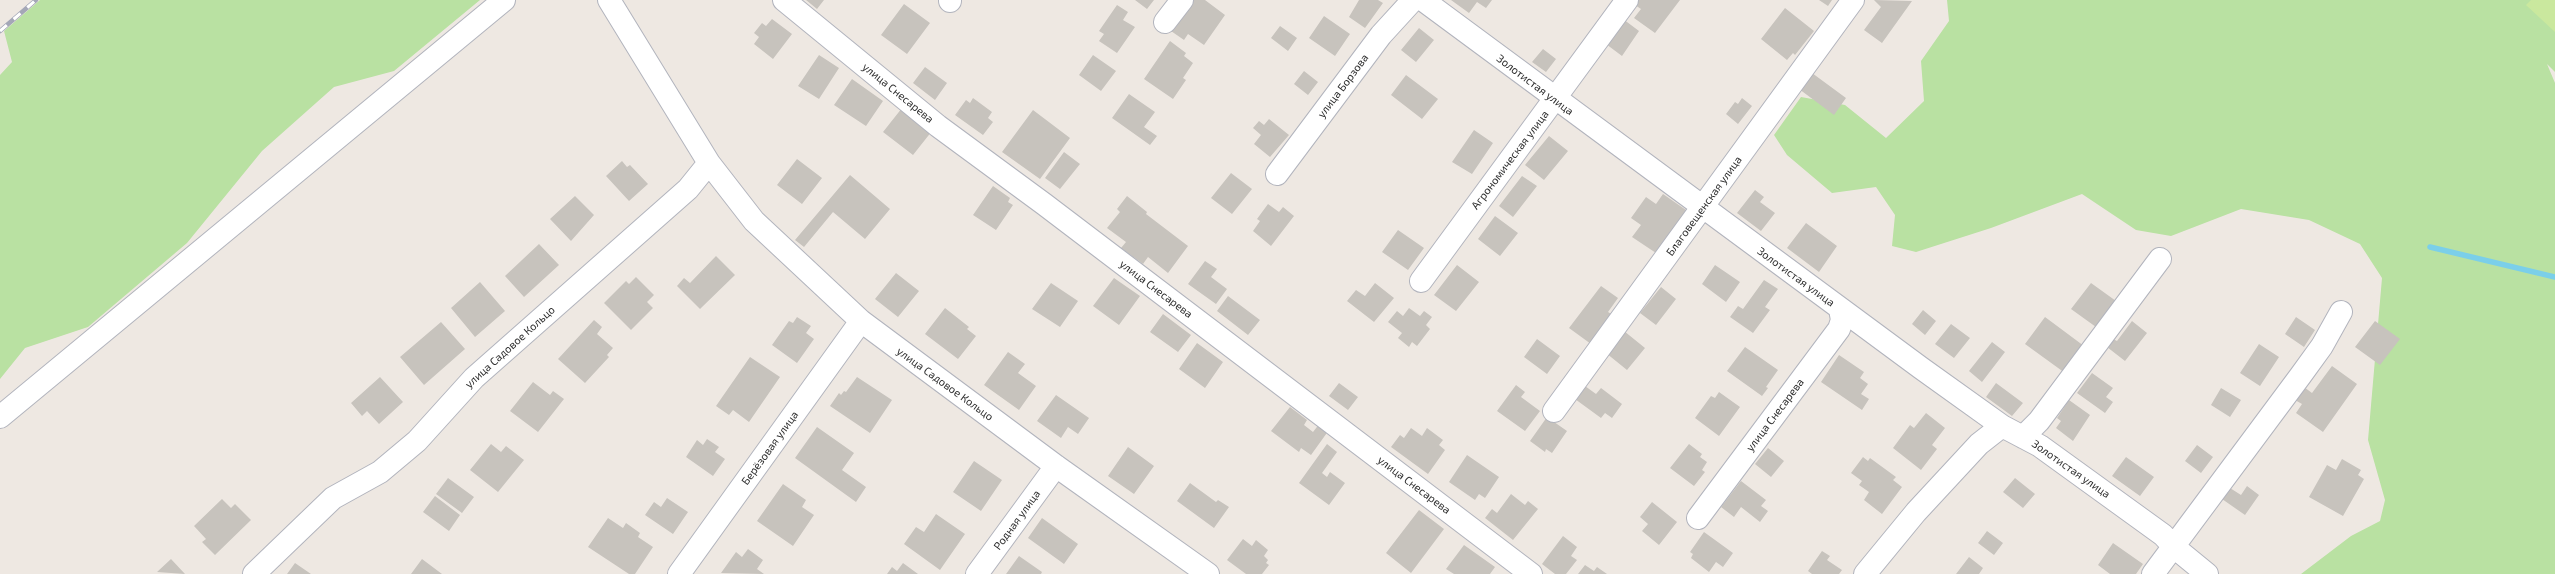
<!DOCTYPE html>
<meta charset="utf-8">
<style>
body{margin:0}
canvas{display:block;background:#eee8e2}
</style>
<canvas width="2555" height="574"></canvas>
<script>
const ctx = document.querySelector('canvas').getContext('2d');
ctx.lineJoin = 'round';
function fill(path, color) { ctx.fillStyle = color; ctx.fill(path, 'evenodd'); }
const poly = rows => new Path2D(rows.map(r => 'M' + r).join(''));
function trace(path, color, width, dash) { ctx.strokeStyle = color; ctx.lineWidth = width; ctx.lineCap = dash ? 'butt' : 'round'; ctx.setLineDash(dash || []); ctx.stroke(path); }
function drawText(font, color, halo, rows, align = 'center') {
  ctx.font = font + ' "Exo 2",sans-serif'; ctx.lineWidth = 3; ctx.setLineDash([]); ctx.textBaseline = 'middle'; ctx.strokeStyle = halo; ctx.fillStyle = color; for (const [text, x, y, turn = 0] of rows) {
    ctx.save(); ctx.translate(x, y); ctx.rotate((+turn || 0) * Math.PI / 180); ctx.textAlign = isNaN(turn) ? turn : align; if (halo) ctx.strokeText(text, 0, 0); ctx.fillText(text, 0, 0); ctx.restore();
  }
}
fill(poly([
 [40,0,480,0,394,71,334,87,262,151,187,243,88,327,25,348,0,379,0,75,12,62,4,31],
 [1947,0,2555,0,2555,72,2547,64,2555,83,2555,574,2301,574,2351,536,2380,521,2385,500,2368,440,2382,278,2360,244,2309,220,2241,209,2171,236,2136,230,2082,194,1991,228,1916,252,1892,246,1895,215,1876,187,1832,193,1787,155,1774,135,1801,97,1845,105,1886,138,1924,101,1921,61,1949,21]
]), '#b9e1a2');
fill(poly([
 [2531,0,2555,0,2555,32,2526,5]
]), '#cae89e');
trace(poly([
 [2430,247,2555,277]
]), '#7bcfe9', 5.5);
fill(poly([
 [806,0,824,0,817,9],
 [1135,0,1154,0,1147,9],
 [1194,0,1205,0,1225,15,1204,45,1188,34,1184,40,1171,31],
 [1359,0,1378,0,1383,3,1365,28,1349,17],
 [1451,0,1492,0,1486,8,1477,2,1469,13],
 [1639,0,1680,0,1655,33,1634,18,1641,9,1635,5],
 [1819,0,1832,0,1828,6],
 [1874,0,1912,1,1882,43,1864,30,1881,7],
 [904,4,930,23,907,54,881,35],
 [1117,5,1128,12,1123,20,1135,27,1117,53,1099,41,1104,34,1099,31],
 [1785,8,1814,31,1795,55,1793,53,1787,60,1761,39],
 [1324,16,1350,34,1335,56,1309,38],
 [772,19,792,34,773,59,754,44,759,37,754,33,762,23,766,26],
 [1623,19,1639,31,1622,56,1606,44],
 [1280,26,1297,38,1288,51,1271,38],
 [1419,28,1434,40,1416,62,1401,50],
 [1170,41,1186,53,1184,56,1193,63,1183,78,1186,80,1173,99,1144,79],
 [1543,49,1556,59,1546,72,1532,62],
 [819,55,839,68,819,99,798,86],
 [1093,55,1116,71,1101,91,1079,75],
 [925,67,947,83,935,100,913,83],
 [1304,71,1318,82,1308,95,1294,84],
 [1812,73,1846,98,1834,115,1799,89],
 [1406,75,1438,99,1422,119,1391,95],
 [852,79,883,101,866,126,834,105],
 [1129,94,1155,112,1144,127,1157,136,1150,145,1112,118],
 [973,98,992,112,988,118,993,122,983,135,955,115,966,100,970,103],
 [1742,98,1752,106,1738,124,1726,114,1735,102,1738,104],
 [902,108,932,131,913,155,883,132],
 [1033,110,1070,138,1040,179,1002,152],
 [1269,119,1289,135,1270,157,1254,144,1261,135,1253,128,1259,121,1264,125],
 [1474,130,1493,143,1472,174,1452,162],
 [1549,136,1568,151,1544,180,1525,165],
 [1064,152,1080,164,1060,189,1045,178],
 [797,159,822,178,802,204,777,185],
 [622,161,627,167,630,165,648,184,629,201,606,176],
 [1231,173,1252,189,1232,214,1211,198],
 [850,175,890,209,865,239,833,212,804,247,795,240],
 [1522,176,1537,186,1513,217,1499,206],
 [993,186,1010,198,1008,202,1013,205,996,230,973,215],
 [1755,190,1764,197,1760,202,1775,213,1761,231,1737,213],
 [1663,194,1686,210,1656,253,1632,237,1641,225,1631,218,1646,197,1656,204],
 [575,196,594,215,571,241,550,219],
 [1127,196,1147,212,1146,214,1188,246,1168,273,1148,257,1143,264,1121,248,1126,242,1107,228,1120,212,1117,209],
 [1268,204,1279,212,1283,207,1294,216,1271,246,1253,231,1260,221,1257,219],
 [1495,216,1518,233,1500,256,1478,239],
 [1806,223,1837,246,1819,272,1787,248],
 [1398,230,1424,248,1408,270,1382,252],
 [539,244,559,265,524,297,505,276],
 [716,256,735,275,700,309,677,286,684,278,690,283],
 [1205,261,1217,269,1211,277,1227,289,1216,304,1188,284],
 [1457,265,1479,282,1456,311,1434,295],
 [1715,265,1740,282,1726,302,1702,284],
 [896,273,919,291,898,317,875,299],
 [636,277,654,295,647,302,653,308,631,330,604,303,626,281,629,284],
 [1114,278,1140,296,1119,325,1093,306],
 [1764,280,1778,289,1765,307,1770,310,1753,333,1730,317,1738,306,1743,309],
 [480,282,505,311,475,337,451,308],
 [1051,283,1078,301,1060,327,1032,309],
 [1375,283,1394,298,1374,322,1347,301,1356,290,1365,296],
 [2091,283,2116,301,2096,327,2071,309],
 [1601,286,1618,298,1608,312,1613,315,1591,344,1569,328],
 [1661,287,1676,299,1656,325,1640,313],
 [1228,296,1260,320,1248,335,1217,311],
 [945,308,969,327,967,329,976,336,958,359,925,334],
 [1409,308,1420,316,1424,311,1432,317,1426,325,1430,329,1417,346,1412,342,1409,347,1398,338,1402,333,1388,322,1397,311,1403,316],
 [1923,310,1936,321,1925,335,1912,324],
 [1163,314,1191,335,1178,352,1150,332],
 [797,317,811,326,806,333,814,339,797,363,772,345,789,321,793,323],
 [2045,317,2084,346,2065,373,2025,344],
 [2296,317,2315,330,2304,347,2285,334],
 [594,320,602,327,597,334,613,348,607,355,609,357,585,383,558,359],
 [2132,321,2147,333,2125,361,2107,347,2113,339,2117,341],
 [2375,321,2400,339,2380,365,2355,347],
 [441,322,465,349,424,385,400,357],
 [1951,324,1970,338,1954,358,1935,344],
 [1624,331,1645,348,1627,370,1606,353],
 [1537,339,1560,356,1547,374,1524,357],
 [1992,342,2005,352,1982,382,1969,371],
 [1197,343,1223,362,1205,388,1179,369],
 [2259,344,2279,357,2260,386,2240,373],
 [1745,347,1778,370,1766,387,1768,388,1762,396,1727,371],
 [1008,352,1025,364,1018,373,1036,386,1019,410,984,385],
 [1839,355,1864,372,1860,378,1868,384,1861,394,1869,399,1862,410,1821,382],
 [750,357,780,377,749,422,733,410,729,415,716,406],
 [2332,366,2357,384,2323,432,2296,413,2302,404,2295,400,2304,387,2312,393],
 [2092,373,2113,388,2106,397,2113,402,2105,413,2077,393],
 [380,377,403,402,379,424,367,411,362,416,351,403],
 [857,377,892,400,870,433,830,406,839,393,841,395,844,391,846,392],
 [533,382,550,395,553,391,564,399,538,432,510,411],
 [1339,383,1358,397,1348,410,1329,396],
 [1996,383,2023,403,2012,416,1986,397],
 [1516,385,1525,392,1521,397,1540,411,1525,431,1497,411],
 [1585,386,1596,394,1601,388,1622,404,1612,418,1605,413,1601,418,1575,399],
 [2221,388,2241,400,2230,417,2211,405],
 [1719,392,1740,407,1719,436,1695,418,1711,396,1715,398],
 [1056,395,1089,418,1078,434,1068,427,1061,438,1037,421],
 [2069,400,2090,415,2073,441,2056,428,2061,421,2057,418],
 [1290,407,1307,420,1304,425,1313,432,1320,423,1329,430,1311,455,1301,448,1299,452,1271,431],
 [1926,413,1945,428,1932,445,1937,449,1921,470,1893,448,1910,425,1914,428],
 [1547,417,1567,431,1552,453,1546,449,1545,452,1530,441],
 [817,427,854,453,842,470,866,487,856,502,795,458],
 [1411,428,1422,436,1427,428,1443,440,1439,445,1445,450,1428,474,1391,447,1400,435,1404,438],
 [707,439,719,447,715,452,725,459,713,476,686,457,697,440,703,445],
 [491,444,501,452,506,446,524,460,498,492,470,470],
 [1327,444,1337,452,1322,473,1327,477,1330,472,1345,483,1329,505,1299,483],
 [1689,444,1702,454,1700,457,1707,462,1702,470,1705,472,1694,486,1670,468],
 [2197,445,2213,457,2201,473,2185,461],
 [1128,447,1154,466,1134,494,1108,476],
 [1768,448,1784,461,1771,477,1755,464],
 [1467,455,1499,477,1485,498,1479,494,1475,500,1449,482],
 [1863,457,1868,461,1870,458,1896,477,1893,480,1902,487,1882,514,1864,500,1869,492,1859,485,1862,481,1851,473],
 [2126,457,2154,477,2140,496,2112,476],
 [2342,459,2361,470,2358,475,2364,479,2343,516,2309,497,2327,465,2336,470],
 [974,461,1002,480,981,511,953,492],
 [448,478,474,497,462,513,436,494],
 [2015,478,2035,494,2023,508,2003,492],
 [1741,481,1766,500,1761,506,1768,511,1760,522,1741,507,1734,517,1721,507],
 [1190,483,1216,502,1218,500,1229,507,1214,528,1177,501],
 [783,484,806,500,802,507,814,515,793,546,757,521],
 [2247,486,2259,495,2245,515,2222,499,2230,488,2241,495],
 [1511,494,1525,505,1528,501,1538,509,1513,540,1485,518,1492,509,1497,513],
 [435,496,460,515,449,531,423,512],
 [667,498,688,512,673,534,645,515,654,502,661,507],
 [222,499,231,508,235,504,251,520,215,555,202,542,206,539,194,526],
 [1652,502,1677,522,1659,545,1642,531,1648,524,1640,517],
 [1419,510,1444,529,1411,573,1386,553],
 [936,514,965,534,940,570,904,544,916,527,924,532],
 [608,518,623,528,626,523,640,533,638,537,653,547,635,574,629,574,588,547],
 [1042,518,1078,544,1064,564,1028,538],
 [1987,531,2003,543,1994,555,1978,543],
 [1704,532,1733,553,1723,567,1716,562,1709,572,1691,558,1693,554,1690,552],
 [1563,536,1577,547,1571,556,1577,560,1566,574,1555,574,1542,564],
 [1243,539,1252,546,1256,540,1268,550,1264,556,1268,560,1266,563,1269,565,1262,574,1246,574,1227,560],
 [2113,543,2143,564,2136,574,2110,574,2098,565],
 [1464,545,1495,567,1490,574,1454,574,1446,569],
 [748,549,763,560,757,569,764,574,721,573,736,552,742,557],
 [1822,551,1830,556,1827,560,1842,570,1839,574,1812,574,1808,571],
 [1019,556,1042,572,1041,574,1006,574],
 [1969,557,1983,568,1979,574,1956,574],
 [171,559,185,574,157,572],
 [422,559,442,574,411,574],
 [295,563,311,574,287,574],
 [903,563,918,574,887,574,892,567,897,571],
 [1585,565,1594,571,1597,567,1607,574,1578,574]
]), '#c7c3bd');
const minor = poly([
 [609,0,709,163,754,221,861,321,1056,466,1208,574],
 [784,0,938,126,1044,204,1531,574],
 [1423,0,1921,368,2002,426,2040,446,2163,535,2174,547,2207,574],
 [950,1,950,0],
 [1165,22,1182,0],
 [1277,174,1381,35,1413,0],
 [1421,281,1627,0],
 [1554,411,1853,0],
 [0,417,504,0],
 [2023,437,2039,421,2160,259],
 [1698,518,1839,329,1842,320,1840,309],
 [254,574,333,498,380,472,417,441,474,378,688,189,709,163],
 [679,574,861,321],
 [977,574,1056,466],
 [1865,574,1916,512,1979,444,2002,426],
 [2153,574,2301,375,2322,346,2341,312]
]);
trace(minor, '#b2b4bd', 24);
trace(minor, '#fff', 22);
const rail = poly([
 [0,31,36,0]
]);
trace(rail, '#a4a7b7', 4.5);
trace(rail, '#fff', 3, [9]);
drawText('11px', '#2e2e2e', '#fff', [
 ["Золотистая улица",1535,85,37],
 ["улица Борзова",1343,86,-53],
 ["улица Снесарева",898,93,39],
 ["Агрономическая улица",1510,160,-53],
 ["Благовещенская улица",1704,206,-54],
 ["Золотистая улица",1796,277,36],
 ["улица Снесарева",1156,289,37],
 ["улица Садовое Кольцо",510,347,-42],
 ["улица Садовое Кольцо",945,384,36],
 ["улица Снесарева",1775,415,-53],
 ["Берёзовая улица",770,448,-54],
 ["Золотистая улица",2071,469,35],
 ["улица Снесарева",1414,485,37],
 ["Родная улица",1017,520,-54]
]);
</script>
